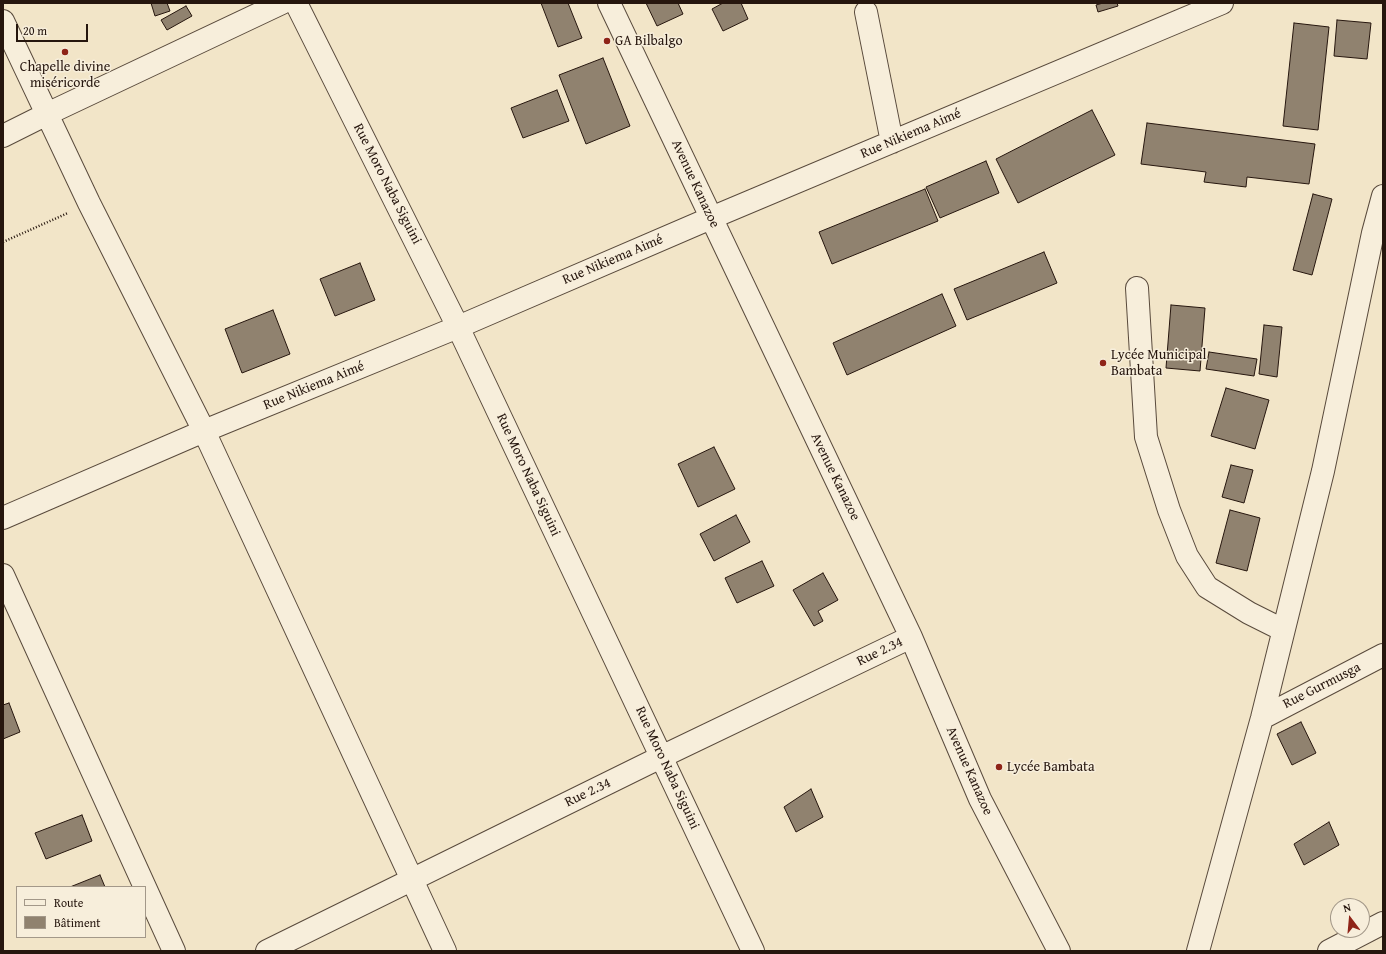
<!DOCTYPE html>
<meta charset="utf-8">
<style>
body{margin:0}
#map{position:relative;width:1386px;height:954px;overflow:hidden;background:#f2e5c8;font-family:"Gentium Book Plus",serif}
canvas{display:block}
.frame{position:absolute;inset:0;border:4px solid #26160e;pointer-events:none}
.legend{position:absolute;left:16px;top:886px;width:130px;height:52px;box-sizing:border-box;background:#f7eedb;border:1px solid #a39889;margin:0;padding:5px 7px;list-style:none;font-size:12px;color:#26160e}
.legend li{display:flex;align-items:center;gap:8px;height:20px}
.legend b{width:20px;border:1px solid #a39889}
.north{position:absolute;left:1330px;top:898px;width:40px;height:40px;box-sizing:border-box;background:#f7eedb;border:1px solid #a39889;border-radius:50%;rotate:344deg;font-size:11px;font-weight:700;line-height:16px;text-align:center;color:#26160e}
.north::after{content:'';display:block;margin:auto;width:14px;height:18px;background:#8f2418;clip-path:polygon(50% 0,100% 100%,50% 72%,0 100%)}
.scale{position:absolute;left:16px;top:24px;width:72px;height:18px;box-sizing:border-box;border:2px solid #26160e;border-top:0;padding-left:5px;font-size:12px;line-height:14px;white-space:nowrap;color:#26160e;-webkit-text-stroke:3px #f7eedb;paint-order:stroke}
</style>
<div id="map">
<canvas width="1386" height="954"></canvas>
<div class="frame"></div>
<ul class="legend">
<li><b style="height:5px;background:#f7eedb"></b>Route</li>
<li><b style="height:11px;background:#90826f"></b>Bâtiment</li>
</ul>
<div class="north">N</div>
<div class="scale">20 m</div>
</div>
<script>
const ctx = document.querySelector('canvas').getContext('2d');
ctx.lineJoin = 'round';
function fill(path, color) { ctx.fillStyle = color; ctx.fill(path, 'evenodd'); }
const poly = rows => new Path2D(rows.map(r => 'M' + r).join(''));
function trace(path, color, width, dash) { ctx.strokeStyle = color; ctx.lineWidth = width; ctx.lineCap = dash ? 'butt' : 'round'; ctx.setLineDash(dash || []); ctx.stroke(path); }
function drawText(font, color, halo, rows, align = 'center') {
  ctx.font = font + ' "Gentium Book Plus",serif'; ctx.lineWidth = 3; ctx.setLineDash([]); ctx.textBaseline = 'middle'; ctx.strokeStyle = halo; ctx.fillStyle = color; for (const [text, x, y, turn = 0] of rows) {
    ctx.save(); ctx.translate(x, y); ctx.rotate((+turn || 0) * Math.PI / 180); ctx.textAlign = isNaN(turn) ? turn : align; if (halo) ctx.strokeText(text, 0, 0); ctx.fillText(text, 0, 0); ctx.restore();
  }
}
const building = poly([
 [151,3,167,3,170,11,155,16,151,3],
 [541,3,568,3,582,38,558,47,541,3],
 [646,3,678,3,683,14,657,26,646,3],
 [723,3,741,3,748,19,723,31,712,9,723,3],
 [1103,3,1117,3,1118,6,1098,12,1096,5,1103,3],
 [186,6,192,16,167,30,161,20,186,6],
 [1337,20,1371,23,1367,59,1334,56,1337,20],
 [1294,23,1329,27,1318,130,1283,126,1294,23],
 [603,58,630,126,586,144,559,75,603,58],
 [557,90,569,121,523,138,511,108,557,90],
 [1092,110,1115,155,1018,203,996,159,1092,110],
 [1147,123,1315,144,1309,184,1247,177,1246,187,1204,182,1206,172,1141,164,1147,123],
 [986,161,999,193,940,218,926,187,986,161],
 [925,189,938,221,832,264,819,232,925,189],
 [1313,194,1332,199,1312,275,1293,270,1313,194],
 [1044,252,1057,283,967,320,954,289,1044,252],
 [360,263,375,300,335,316,320,279,360,263],
 [942,294,956,326,847,375,833,343,942,294],
 [1171,305,1205,308,1200,371,1166,368,1171,305],
 [273,310,290,354,242,373,225,329,273,310],
 [1264,325,1282,327,1277,377,1259,374,1264,325],
 [1209,352,1257,359,1254,376,1206,369,1209,352],
 [1226,388,1269,400,1255,449,1211,436,1226,388],
 [714,447,735,489,698,507,678,464,714,447],
 [1231,465,1253,470,1244,503,1222,497,1231,465],
 [1230,510,1260,518,1247,571,1216,563,1230,510],
 [736,515,750,542,714,561,700,534,736,515],
 [762,561,774,586,737,603,725,578,762,561],
 [823,573,838,600,818,611,823,621,814,626,793,590,823,573],
 [9,703,20,732,3,739,3,705,9,703],
 [1301,722,1316,753,1292,765,1277,734,1301,722],
 [811,789,823,817,796,832,784,807,811,789],
 [82,815,92,841,46,859,35,833,82,815],
 [1329,822,1339,845,1304,865,1294,844,1329,822],
 [100,875,105,887,70,887,100,875]
]);
fill(building, '#90826f');
trace(building, '#26160e', 1);
const minor = poly([
 [296,3,458,327,753,951],
 [609,3,911,637,980,799,1059,951],
 [866,12,892,142],
 [3,21,89,203,204,431,445,951],
 [3,136,47,114,282,3],
 [1137,288,1146,437,1169,510,1187,556,1207,587,1249,613,1283,630],
 [3,518,204,431,458,327,711,218,1222,3],
 [3,575,174,951],
 [1262,718,1383,655],
 [267,951,661,757,911,637],
 [1198,951,1262,718,1323,471,1373,233,1383,196],
 [1329,951,1383,923]
]);
trace(minor, '#594a3c', 24);
trace(poly([
 [3,242,68,213]
]), '#26160e', 2.5, [1, 2]);
trace(minor, '#f7eedb', 22);
for (const [x, y, r, color] of [
 [607,41,4,"#8f2418"],
 [65,52,4,"#8f2418"],
 [1103,363,4,"#8f2418"],
 [999,767,4,"#8f2418"]
]) { const dot = new Path2D(); dot.arc(x, y, r, 0, 2 * Math.PI); ctx.fillStyle = color; ctx.fill(dot); trace(dot, '#f7eedb', 1.5); }
drawText('14px', '#26160e', '#f7eedb', [
 ["GA Bilbalgo",615,41],
 ["Chapelle divine",65,67,"center"],
 ["miséricorde",65,83,"center"],
 ["Lycée Municipal",1111,355],
 ["Bambata",1111,371],
 ["Lycée Bambata",1007,767]
], 'left');
drawText('14px', '#26160e', '#f7eedb', [
 ["Rue Nikiema Aimé",911,134,-23],
 ["Rue Moro Naba Siguini",387,184,63],
 ["Avenue Kanazoe",695,184,65],
 ["Rue Nikiema Aimé",613,260,-23],
 ["Rue Nikiema Aimé",314,386,-22],
 ["Rue Moro Naba Siguini",528,475,65],
 ["Avenue Kanazoe",835,477,64],
 ["Rue 2.34",880,652,-26],
 ["Rue Gurmusga",1322,686,-27],
 ["Rue Moro Naba Siguini",667,768,65],
 ["Avenue Kanazoe",969,771,66],
 ["Rue 2.34",588,793,-26]
]);
</script>
